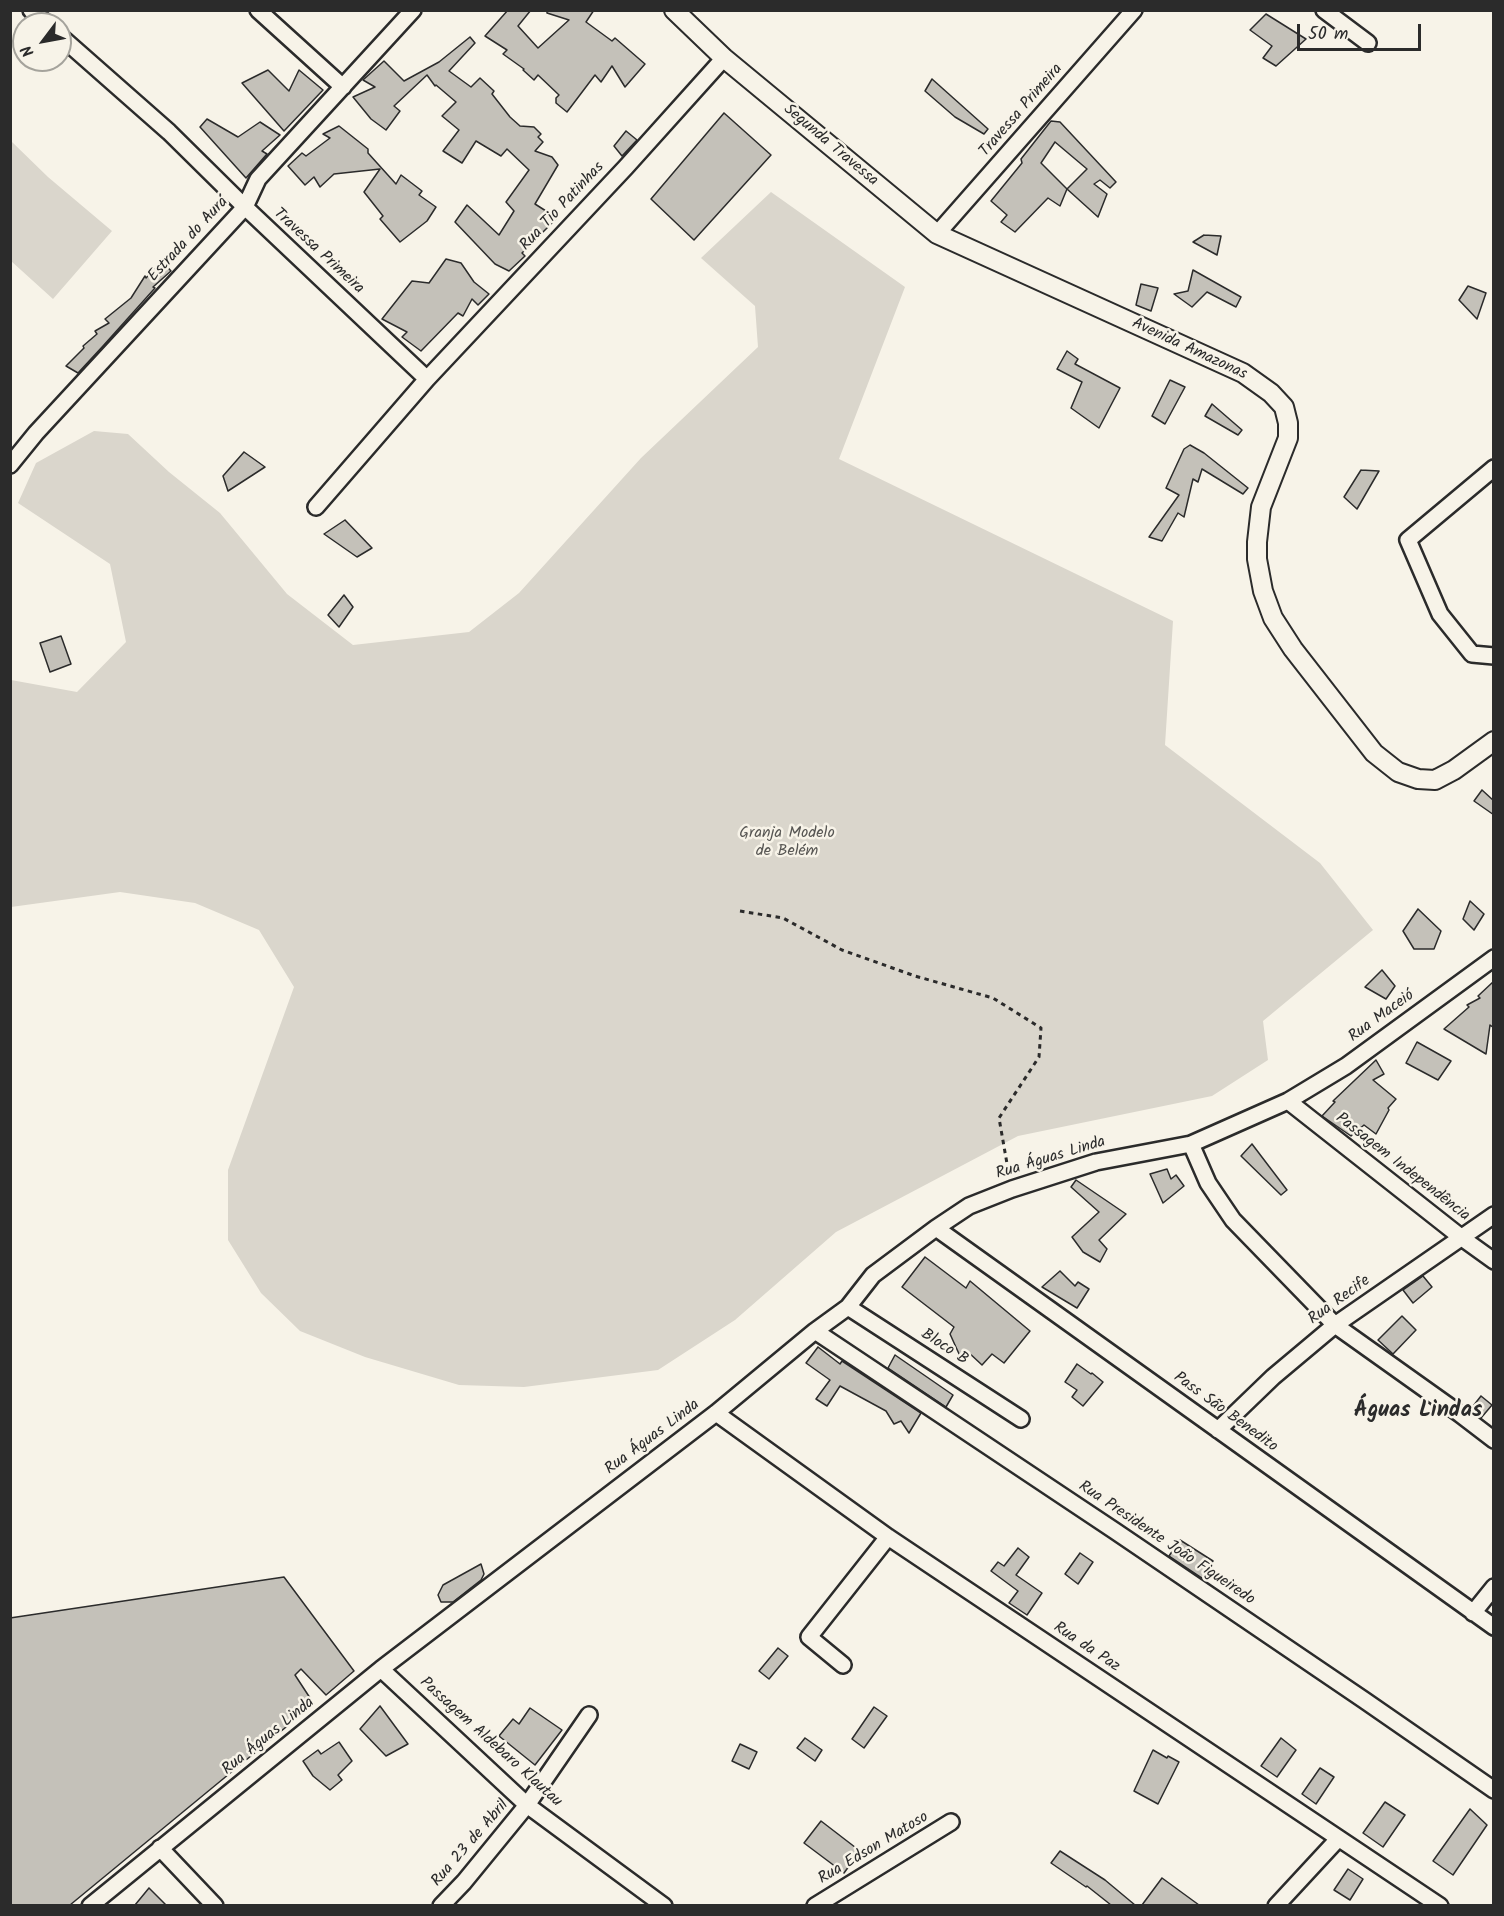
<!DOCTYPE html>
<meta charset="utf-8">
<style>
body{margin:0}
#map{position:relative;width:1504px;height:1916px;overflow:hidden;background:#f7f3e8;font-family:Kalam,sans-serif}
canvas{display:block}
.frame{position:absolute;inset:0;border:12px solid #2b2b2b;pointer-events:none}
.north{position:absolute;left:12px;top:12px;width:60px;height:60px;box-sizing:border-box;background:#f7f3e8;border:2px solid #a5a39c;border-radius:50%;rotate:238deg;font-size:16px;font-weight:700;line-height:24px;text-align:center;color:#2b2b2b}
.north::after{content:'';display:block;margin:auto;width:21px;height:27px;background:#2b2b2b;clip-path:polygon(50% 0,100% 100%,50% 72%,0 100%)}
.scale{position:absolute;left:1297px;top:24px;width:124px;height:27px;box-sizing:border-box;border:3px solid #2b2b2b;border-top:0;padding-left:8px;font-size:18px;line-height:21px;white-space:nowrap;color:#2b2b2b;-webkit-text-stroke:4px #f7f3e8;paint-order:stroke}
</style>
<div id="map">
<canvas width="1504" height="1916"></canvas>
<div class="frame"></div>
<div class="north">N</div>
<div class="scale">50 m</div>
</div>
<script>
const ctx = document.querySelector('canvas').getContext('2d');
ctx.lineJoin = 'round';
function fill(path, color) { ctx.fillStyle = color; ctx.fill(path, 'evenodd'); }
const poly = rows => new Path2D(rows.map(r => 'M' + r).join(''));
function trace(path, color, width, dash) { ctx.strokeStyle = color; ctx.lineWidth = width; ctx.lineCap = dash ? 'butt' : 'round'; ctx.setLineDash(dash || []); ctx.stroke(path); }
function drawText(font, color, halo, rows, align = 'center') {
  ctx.font = font + ' Kalam,sans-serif'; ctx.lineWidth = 5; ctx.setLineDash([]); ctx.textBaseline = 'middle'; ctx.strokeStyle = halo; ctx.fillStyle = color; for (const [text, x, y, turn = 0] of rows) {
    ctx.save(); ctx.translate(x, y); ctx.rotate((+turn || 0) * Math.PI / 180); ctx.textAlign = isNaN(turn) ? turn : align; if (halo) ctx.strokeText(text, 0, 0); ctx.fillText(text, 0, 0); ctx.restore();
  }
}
fill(poly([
 [11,141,48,177,112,231,53,299,11,261],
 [771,192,905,287,839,459,1173,621,1165,745,1320,863,1373,930,1263,1021,1268,1060,1212,1096,1018,1136,836,1232,735,1320,658,1370,524,1387,459,1385,365,1357,300,1331,261,1293,228,1240,228,1170,294,987,259,930,195,903,120,892,11,907,11,680,77,692,126,642,110,564,18,503,36,463,94,431,128,434,169,472,220,513,287,594,353,645,469,632,519,593,641,458,758,347,755,306,701,258]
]), '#dad6cc');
const building = poly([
 [508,10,531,10,518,26,538,48,569,20,547,13,547,10,594,10,586,22,612,41,615,38,645,64,625,87,612,66,601,82,595,75,567,112,556,103,556,98,559,95,538,75,534,80,523,70,524,69,503,54,507,50,485,36,508,10],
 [1266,14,1306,39,1276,66,1263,58,1272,46,1250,30,1266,14],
 [470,37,475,43,449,71,471,87,480,78,494,91,492,94,510,117,520,126,534,127,541,134,538,137,543,142,535,151,552,157,558,165,535,204,557,218,522,253,525,256,509,271,495,264,455,222,467,205,499,235,514,211,506,202,529,170,507,149,501,156,476,141,462,163,443,151,459,130,442,116,456,102,436,85,435,86,427,75,394,106,400,111,386,130,371,119,353,97,375,87,363,80,384,61,404,81,439,62,470,37],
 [268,70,289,91,299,70,323,90,284,131,242,83,268,70],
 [932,79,988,129,984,134,955,117,925,91,932,79],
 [724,113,771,155,694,240,651,199,724,113],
 [207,119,238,137,260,122,280,135,262,151,267,154,246,178,200,127,207,119],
 [1051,121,1060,122,1116,182,1110,188,1100,180,1094,184,1107,194,1098,217,1067,189,1060,206,1048,198,1015,232,1001,222,1007,215,991,201,1022,163,1021,159,1051,121],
 [1055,142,1087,169,1067,189,1041,163,1055,142],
 [339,126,368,149,368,153,396,184,401,175,422,191,419,195,436,207,427,221,400,242,380,219,383,216,364,192,380,169,334,174,320,187,314,177,305,185,288,166,302,153,306,156,330,138,323,134,339,126],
 [626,131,637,140,622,156,614,146,626,131],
 [1204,235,1221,236,1217,255,1193,242,1204,235],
 [446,259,461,263,474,282,489,294,478,305,472,299,463,316,458,313,421,351,402,337,407,332,382,319,412,281,429,283,446,259],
 [162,261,171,271,153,287,155,288,103,346,78,373,66,366,84,348,83,346,97,334,95,331,109,323,105,319,131,298,145,276,146,278,162,261],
 [1193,270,1241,297,1236,307,1207,292,1192,307,1174,294,1188,291,1193,270],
 [1141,284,1158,288,1151,311,1136,305,1141,284],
 [1468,286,1486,293,1477,319,1459,300,1468,286],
 [1067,351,1078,359,1075,364,1120,388,1099,428,1071,408,1082,382,1057,369,1067,351],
 [1170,380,1185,387,1165,424,1152,416,1170,380],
 [1212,404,1242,430,1238,435,1205,416,1212,404],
 [1190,445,1204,453,1248,488,1243,494,1202,469,1198,482,1193,479,1184,517,1178,513,1162,541,1149,537,1179,495,1166,488,1184,449,1190,445],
 [244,452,265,467,228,491,223,476,244,452],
 [1361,470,1379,471,1357,509,1344,497,1361,470],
 [345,520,372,548,357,557,324,534,345,520],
 [344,595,353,607,339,627,328,615,344,595],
 [61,636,71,664,50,672,40,643,61,636],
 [1482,790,1494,801,1494,815,1474,801,1482,790],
 [1470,901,1484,914,1474,930,1463,919,1470,901],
 [1418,909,1441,931,1434,949,1414,949,1403,931,1418,909],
 [1382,970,1395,986,1386,999,1365,987,1382,970],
 [1494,981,1494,1028,1490,1025,1486,1054,1444,1029,1469,1007,1467,1005,1480,998,1478,996,1494,981],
 [1417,1042,1451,1061,1438,1080,1406,1063,1417,1042],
 [1376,1060,1384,1074,1373,1080,1396,1099,1388,1108,1389,1110,1376,1134,1364,1125,1351,1136,1322,1116,1335,1102,1333,1101,1376,1060],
 [1252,1144,1287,1190,1281,1195,1241,1156,1252,1144],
 [1167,1169,1171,1179,1176,1175,1184,1186,1163,1203,1150,1174,1167,1169],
 [1076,1180,1126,1214,1099,1240,1107,1249,1100,1262,1083,1252,1072,1237,1099,1212,1071,1187,1076,1180],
 [925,1257,966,1288,970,1281,1030,1331,1004,1363,992,1354,982,1365,967,1351,960,1356,950,1334,954,1327,902,1287,925,1257],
 [1060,1271,1075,1286,1078,1282,1089,1289,1077,1308,1042,1287,1060,1271],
 [1423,1276,1432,1287,1413,1303,1403,1290,1423,1276],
 [1402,1316,1416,1330,1393,1354,1378,1340,1402,1316],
 [818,1347,840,1364,842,1361,921,1413,909,1433,901,1421,894,1424,886,1411,840,1386,827,1406,816,1399,830,1380,806,1363,818,1347],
 [895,1355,953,1395,946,1407,888,1368,895,1355],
 [1077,1364,1091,1374,1092,1373,1103,1382,1083,1406,1072,1397,1077,1390,1065,1382,1077,1364],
 [1481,1396,1492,1405,1481,1418,1470,1410,1481,1396],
 [1180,1540,1213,1561,1202,1578,1169,1556,1180,1540],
 [1018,1548,1029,1557,1016,1575,1042,1593,1027,1615,1009,1603,1018,1591,991,1571,998,1562,1004,1566,1018,1548],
 [1080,1553,1093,1562,1078,1584,1065,1574,1080,1553],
 [481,1564,484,1574,481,1580,453,1602,441,1602,438,1595,443,1585,481,1564],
 [284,1577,354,1671,326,1695,301,1669,295,1675,314,1704,70,1905,10,1905,10,1618,284,1577],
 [778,1648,788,1656,769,1679,759,1671,778,1648],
 [380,1706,408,1744,386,1756,360,1729,380,1706],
 [874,1707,887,1716,864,1748,852,1739,874,1707],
 [530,1708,562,1730,535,1765,499,1736,513,1719,519,1724,530,1708],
 [805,1738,822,1750,815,1761,797,1748,805,1738],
 [1281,1738,1296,1750,1277,1777,1261,1766,1281,1738],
 [339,1742,352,1761,338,1775,342,1780,330,1790,313,1776,303,1761,318,1750,321,1754,339,1742],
 [740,1744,757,1752,749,1769,732,1761,740,1744],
 [1153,1750,1167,1758,1168,1756,1179,1762,1158,1804,1134,1791,1153,1750],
 [1320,1768,1334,1777,1316,1804,1302,1794,1320,1768],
 [1385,1802,1405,1815,1383,1847,1363,1833,1385,1802],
 [1470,1809,1487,1825,1453,1875,1433,1861,1470,1809],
 [821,1821,860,1851,844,1873,804,1843,821,1821],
 [1060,1851,1105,1880,1135,1905,1111,1905,1087,1886,1086,1887,1051,1863,1060,1851],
 [1348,1869,1363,1879,1350,1900,1334,1890,1348,1869],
 [1162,1878,1199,1905,1142,1905,1162,1878],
 [149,1888,166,1905,135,1905,149,1888]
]);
fill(building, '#c4c1b9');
trace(building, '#2b2b2b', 1.5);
const minor = poly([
 [31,10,47,24],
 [258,10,343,87],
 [1324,10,1368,43],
 [60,36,169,132,245,207,427,379],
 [937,234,1134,10],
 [10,465,36,433,245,207,258,179,413,10],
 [1494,468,1408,540,1440,614,1472,654,1494,656],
 [316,507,427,379,626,167,724,58],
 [1288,1101,1462,1238,1494,1261],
 [1191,1144,1208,1183,1233,1220,1335,1325,1460,1414,1494,1440],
 [936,1228,1494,1627],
 [848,1307,1021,1419],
 [815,1331,1115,1531,1364,1700,1494,1790],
 [716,1413,888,1537,1440,1906],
 [1218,1430,1273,1377,1335,1325,1494,1215],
 [1473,1613,1494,1587],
 [843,1665,809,1637,888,1537],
 [381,1669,527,1805,664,1906],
 [160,1848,215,1906],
 [90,1906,381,1669,716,1413,815,1331,848,1307,873,1275,936,1228,969,1206,1012,1189,1096,1162,1191,1144,1288,1101,1346,1066,1494,958],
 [441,1906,464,1882,527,1805,589,1715],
 [815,1906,951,1822],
 [1276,1906,1338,1839]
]);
const tertiary = poly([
 [674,10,724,58,937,234,1243,373,1271,393,1284,407,1288,423,1288,438,1261,507,1257,542,1257,559,1263,591,1273,618,1293,649,1374,753,1398,772,1418,779,1435,780,1454,770,1494,741]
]);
trace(minor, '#2b2b2b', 20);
trace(tertiary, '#2b2b2b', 22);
trace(poly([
 [740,911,783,918,842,950,915,976,993,998,1041,1028,1039,1057,999,1118,1009,1175]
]), '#2b2b2b', 3, [4.5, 4.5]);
trace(minor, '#f7f3e8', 15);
trace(tertiary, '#f7f3e8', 18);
drawText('16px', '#2b2b2b', '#f7f3e8', [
 ["Travessa Primeira",1022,111,-49],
 ["Segunda Travessa",830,146,40],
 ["Rua Tio Patinhas",563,207,-47],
 ["Estrada do Aurá",189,240,-47],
 ["Travessa Primeira",318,252,43],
 ["Avenida Amazonas",1189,350,25],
 ["Rua Maceió",1382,1017,-36],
 ["Rua Águas Linda",1051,1159,-17],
 ["Passagem Independência",1402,1168,38],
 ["Rua Recife",1340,1301,-36],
 ["Bloco B",944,1348,33],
 ["Pass São Benedito",1225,1413,36],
 ["Rua Águas Linda",653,1438,-37],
 ["Rua Presidente João Figueiredo",1166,1544,34],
 ["Rua da Paz",1086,1648,34],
 ["Rua Águas Linda",269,1737,-39],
 ["Passagem Aldebaro Klautau",490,1743,42],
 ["Rua 23 de Abril",471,1844,-49],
 ["Rua Edson Matoso",874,1849,-31]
]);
drawText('16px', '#575653', '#f7f3e8', [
 ["Granja Modelo",787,834],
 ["de Belém",787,852]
]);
drawText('bold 22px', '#2b2b2b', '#f7f3e8', [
 ["Águas Lindas",1418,1412]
]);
</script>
